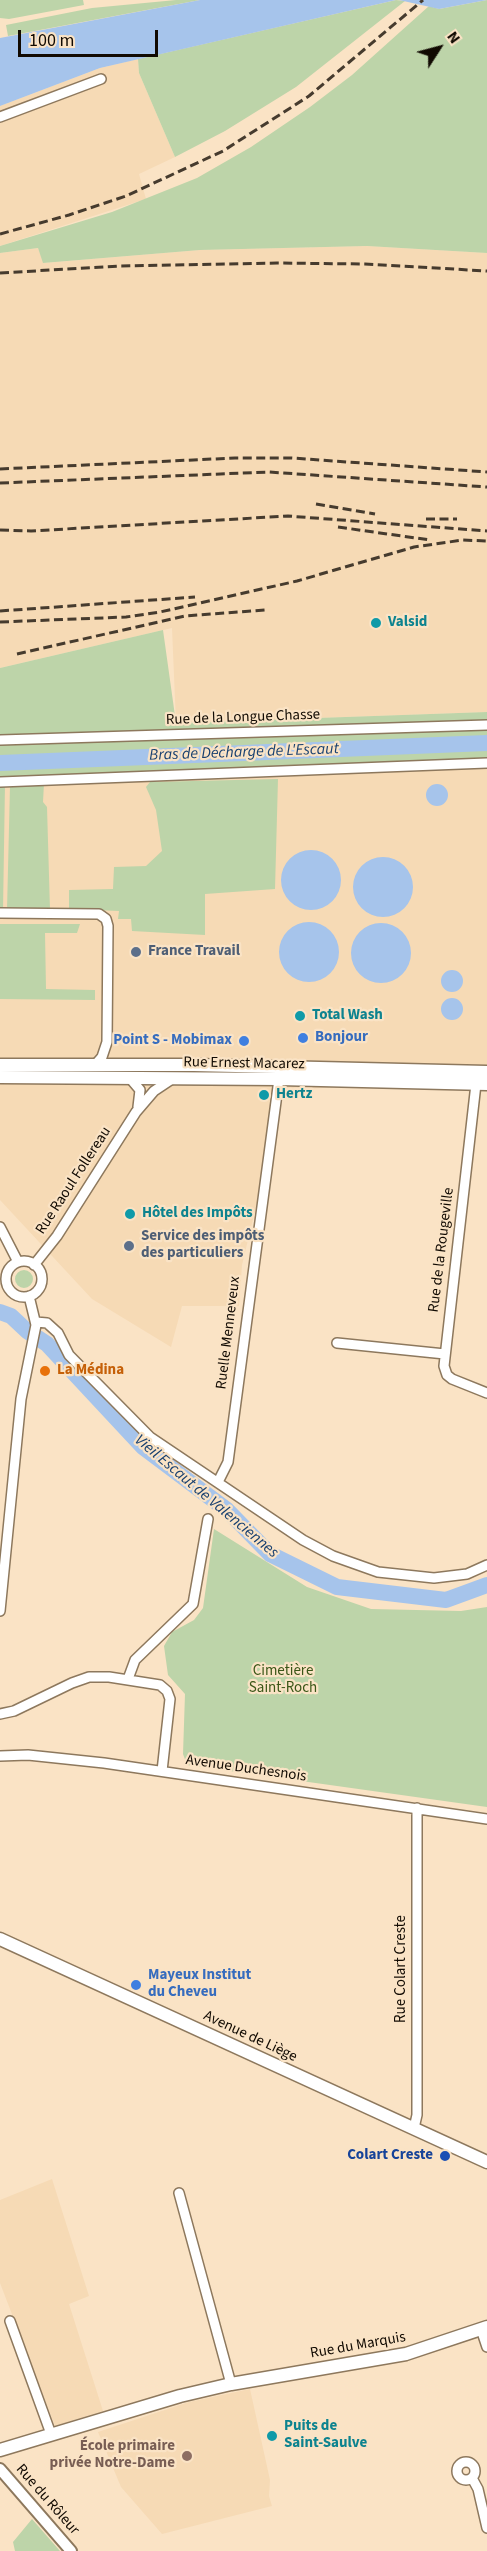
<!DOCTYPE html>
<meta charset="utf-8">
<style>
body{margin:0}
#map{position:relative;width:487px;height:2551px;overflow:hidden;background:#fae3c5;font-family:"Source Sans 3",sans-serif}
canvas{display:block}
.north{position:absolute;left:409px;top:18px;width:60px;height:60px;-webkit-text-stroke:4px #fae3c5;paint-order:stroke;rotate:54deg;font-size:16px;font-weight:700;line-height:24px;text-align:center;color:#110a02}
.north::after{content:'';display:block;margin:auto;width:21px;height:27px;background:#110a02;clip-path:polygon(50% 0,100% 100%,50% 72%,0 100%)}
.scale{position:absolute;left:18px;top:30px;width:140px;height:27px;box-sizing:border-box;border:3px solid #110a02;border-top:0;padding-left:8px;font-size:18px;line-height:21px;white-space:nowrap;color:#110a02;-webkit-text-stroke:4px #fae3c5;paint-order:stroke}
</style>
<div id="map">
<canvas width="487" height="2551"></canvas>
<div class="north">N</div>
<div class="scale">100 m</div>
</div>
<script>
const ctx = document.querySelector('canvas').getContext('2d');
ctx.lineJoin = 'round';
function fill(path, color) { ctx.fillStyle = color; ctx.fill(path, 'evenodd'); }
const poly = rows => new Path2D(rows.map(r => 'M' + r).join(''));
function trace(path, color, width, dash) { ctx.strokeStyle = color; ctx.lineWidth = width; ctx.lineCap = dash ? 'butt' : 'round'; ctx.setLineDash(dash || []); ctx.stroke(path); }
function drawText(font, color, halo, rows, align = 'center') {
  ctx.font = font + ' "Source Sans 3",sans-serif'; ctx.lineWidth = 4.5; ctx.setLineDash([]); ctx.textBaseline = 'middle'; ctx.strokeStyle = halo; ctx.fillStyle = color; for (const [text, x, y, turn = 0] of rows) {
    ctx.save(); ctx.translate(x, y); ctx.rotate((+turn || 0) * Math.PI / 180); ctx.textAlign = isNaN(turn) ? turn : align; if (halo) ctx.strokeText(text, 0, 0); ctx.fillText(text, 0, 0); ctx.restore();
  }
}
fill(poly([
 [138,59,139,73,175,157,139,174,146,199,0,246,0,106,100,68],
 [367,246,487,253,487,712,176,723,172,628,0,668,0,253,38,248,44,263,200,250],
 [487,758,487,1089,364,1086,284,1090,242,1265,239,1306,182,1306,171,1347,92,1299,0,1200,0,778],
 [52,2179,89,2296,69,2304,103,2411,55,2426,0,2283,0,2200],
 [250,2389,270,2480,269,2496,272,2506,162,2534,121,2487,98,2432,189,2402]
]), '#f6dab5');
fill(poly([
 [0,0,83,0,84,5,9,19,0,18],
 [176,0,200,0,8,36,6,25,92,8],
 [396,0,405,1,296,87,225,131,175,157,139,73,138,59],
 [487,0,487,253,367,246,200,250,43,263,38,248,0,253,0,246,112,212,197,178,251,147,310,107,352,75,429,6,439,9],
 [163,630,176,723,487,712,487,758,0,778,0,668],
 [278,779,275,889,205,894,205,935,132,931,131,919,118,919,119,911,69,909,69,890,113,889,114,867,146,866,162,851,156,810,146,787,150,782],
 [44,783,43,802,47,807,50,910,7,910,10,786],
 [5,784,3,911,0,911,0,785],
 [0,924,80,924,77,933,45,933,46,989,95,990,95,1000,0,999],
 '15 1279a9 9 0 1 1 18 0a9 9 0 1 1-18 0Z',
 [214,1529,307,1587,371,1609,461,1611,487,1607,487,1807,187,1765,183,1754,185,1694,168,1675,164,1646,172,1632,194,1620,203,1608],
 [32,2519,60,2551,15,2551,13,2542]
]), '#bdd4a9');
fill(poly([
 [200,0,396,0,100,68,0,106,0,38],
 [399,0,487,0,439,9],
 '426 795a11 11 0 1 1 22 0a11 11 0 1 1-22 0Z',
 '281 880a30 30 0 1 1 60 0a30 30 0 1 1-60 0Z',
 '353 887a30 30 0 1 1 60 0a30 30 0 1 1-60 0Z',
 '279 952a30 30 0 1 1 60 0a30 30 0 1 1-60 0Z',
 '351 953a30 30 0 1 1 60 0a30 30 0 1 1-60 0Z',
 '441 981a11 11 0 1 1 22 0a11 11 0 1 1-22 0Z',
 '441 1009a11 11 0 1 1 22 0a11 11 0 1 1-22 0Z'
]), '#a6c4eb');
trace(poly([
 [0,763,487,743],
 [0,1312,11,1316,27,1331,47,1344,143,1447,227,1510,270,1554,337,1587,446,1600,487,1585]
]), '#a6c4eb', 16);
const minor = poly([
 [0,117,101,79],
 [0,740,487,725],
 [0,782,487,763],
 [0,913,99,914,106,919,108,926,107,1042,102,1057,95,1065],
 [129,1077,140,1090,138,1107],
 [476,1084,444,1366,447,1375,452,1379,487,1393],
 [0,1227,18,1262],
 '6 1279a18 18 0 1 1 36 0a18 18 0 1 1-36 0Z',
 [34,1265,57,1236,136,1112,154,1091,172,1079],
 [36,1322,47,1323,58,1333,69,1355,150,1437,303,1540,333,1556,378,1572,434,1578,467,1574,487,1565],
 [337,1343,445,1354],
 [218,1482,228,1462,279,1079],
 [0,1611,21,1399,36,1325,29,1296],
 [128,1679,135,1660,193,1604,208,1519],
 [0,1714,14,1711,72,1683,89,1677,109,1677,160,1685,167,1691,170,1699,162,1771],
 [0,1756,28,1755,104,1763,487,1819],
 [414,2128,417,2115,417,1808],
 [179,2193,231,2384],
 [10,2321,51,2434],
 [481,2329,487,2347],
 '457 2471a9 9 0 1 1 18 0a9 9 0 1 1-18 0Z',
 [472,2478,478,2489,487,2528]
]);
const tertiary = poly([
 [0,2469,71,2551]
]);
const secondary = poly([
 [0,1065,194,1065,487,1072],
 [0,1077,279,1079,487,1084],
 [0,1939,487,2162],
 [0,2450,180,2396,231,2384,406,2354,487,2327]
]);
trace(minor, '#8d785d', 12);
trace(tertiary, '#8d785d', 14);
trace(secondary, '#8d785d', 15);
trace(minor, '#fff', 9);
trace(tertiary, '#fff', 10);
trace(secondary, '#fff', 12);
trace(poly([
 [0,234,69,215,126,196,223,151,309,96,423,0],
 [0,273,119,266,277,263,365,264,487,271],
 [0,469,235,458,292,458,487,472],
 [0,483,269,472,487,487],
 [316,504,375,514],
 [426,519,457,519],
 [338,527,430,540],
 [0,530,31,531,288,516,487,531],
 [0,611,195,597],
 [0,622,126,617,160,612,297,581,414,547,463,540,487,541],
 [17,654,185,616,265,610]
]), '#463b2e', 3, [9, 4.5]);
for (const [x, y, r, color] of [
 [376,623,6,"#0f9aa8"],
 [136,952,6,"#5c6f8a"],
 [300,1016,6,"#0f9aa8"],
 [303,1038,6,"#3f7fe0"],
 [244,1041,6,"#3f7fe0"],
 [264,1095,6,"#0f9aa8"],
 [130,1214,6,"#0f9aa8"],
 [129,1246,6,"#5c6f8a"],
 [45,1371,6,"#e8710a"],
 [136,1985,6,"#3f7fe0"],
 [445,2156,6,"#1a4fb4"],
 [272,2436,6,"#0f9aa8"],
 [187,2456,6,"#8d6e63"]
]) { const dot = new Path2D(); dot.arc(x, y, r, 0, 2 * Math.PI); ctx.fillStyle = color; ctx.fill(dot); trace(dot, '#fae3c5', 2); }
drawText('bold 15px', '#0d838f', '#fae3c5', [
 ["Valsid",388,623],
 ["Total Wash",312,1016],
 ["Hertz",276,1095],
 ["Hôtel des Impôts",142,1214],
 ["Puits de",284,2427],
 ["Saint-Saulve",284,2444]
], 'left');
drawText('15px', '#110a02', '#fae3c5', [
 ["Rue de la Longue Chasse",243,718,-2],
 ["Rue Ernest Macarez",244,1064,1],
 ["Rue Raoul Follereau",74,1181,-57],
 ["Rue de la Rougeville",442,1250,-83],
 ["Ruelle Menneveux",229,1333,-83],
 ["Avenue Duchesnois",246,1769,8],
 ["Rue Colart Creste",402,1969,-90],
 ["Avenue de Liège",250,2037,25],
 ["Rue du Marquis",358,2346,-10],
 ["Rue du Rôleur",47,2500,49]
]);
drawText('bold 15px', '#4e5e75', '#fae3c5', [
 ["France Travail",148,952],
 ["Service des impôts",141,1237],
 ["des particuliers",141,1254]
], 'left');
drawText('bold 15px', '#366cbe', '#fae3c5', [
 ["Bonjour",315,1038],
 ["Point S - Mobimax",232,1041,"right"],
 ["Mayeux Institut",148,1976],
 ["du Cheveu",148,1993]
], 'left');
drawText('bold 15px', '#c56008', '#fae3c5', [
 ["La Médina",57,1371]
], 'left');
drawText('15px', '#3a5617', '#fae3c5', [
 ["Cimetière",283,1672],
 ["Saint-Roch",283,1689]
]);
drawText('bold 15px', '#164399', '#fae3c5', [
 ["Colart Creste",433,2156]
], 'right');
drawText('bold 15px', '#785e54', '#fae3c5', [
 ["École primaire",175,2447],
 ["privée Notre-Dame",175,2464]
], 'right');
drawText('italic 16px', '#184070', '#fae3c5', [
 ["Bras de Décharge de L'Escaut",244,753,-2],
 ["Vieil Escaut de Valenciennes",206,1497,40]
]);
</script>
